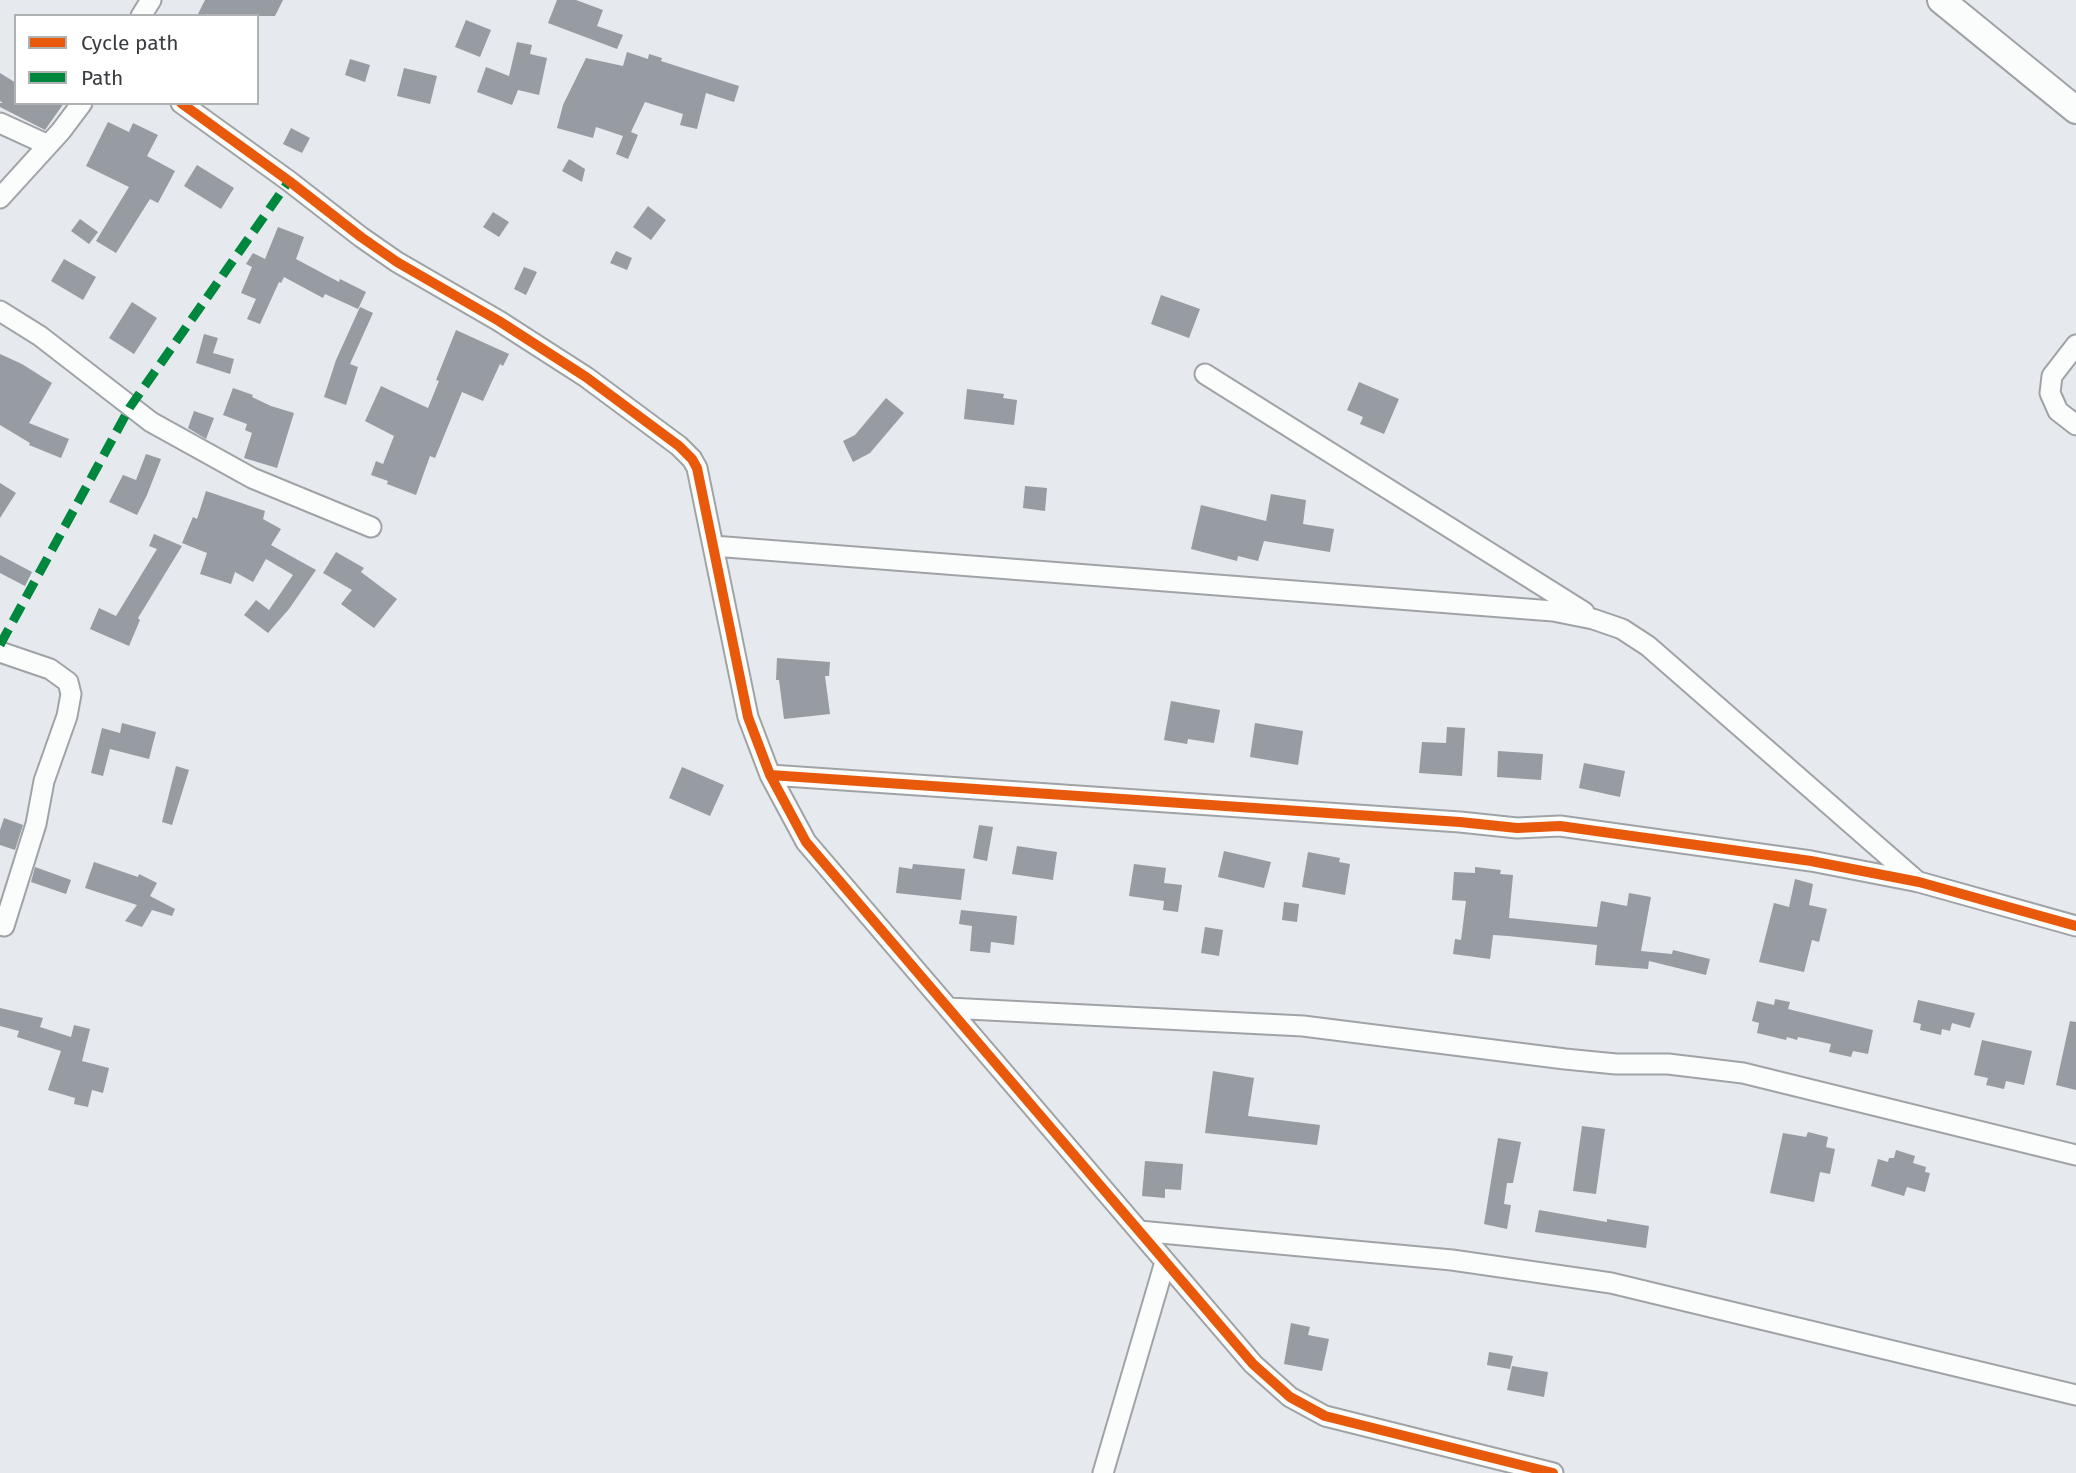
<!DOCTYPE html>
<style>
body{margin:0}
#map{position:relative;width:2076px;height:1473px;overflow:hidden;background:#e6e9ee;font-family:"Fira Sans",sans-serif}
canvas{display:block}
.legend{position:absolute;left:14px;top:14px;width:245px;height:91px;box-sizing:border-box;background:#fff;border:2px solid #b0b1b3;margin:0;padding:9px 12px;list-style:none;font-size:21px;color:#3a3d40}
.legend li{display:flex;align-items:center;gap:14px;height:35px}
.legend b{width:35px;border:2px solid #b0b1b3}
</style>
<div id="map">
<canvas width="2076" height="1473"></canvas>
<ul class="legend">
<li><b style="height:9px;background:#e8590c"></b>Cycle path</li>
<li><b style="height:9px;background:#00873e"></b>Path</li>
</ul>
</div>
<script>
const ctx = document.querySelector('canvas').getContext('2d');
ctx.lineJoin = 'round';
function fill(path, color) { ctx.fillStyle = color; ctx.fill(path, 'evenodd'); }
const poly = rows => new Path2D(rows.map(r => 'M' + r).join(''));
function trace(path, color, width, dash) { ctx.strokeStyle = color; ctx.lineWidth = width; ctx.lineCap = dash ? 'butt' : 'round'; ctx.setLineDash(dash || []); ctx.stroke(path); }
fill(poly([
 [205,0,283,0,275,16,197,16],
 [557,0,576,0,603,10,597,26,623,35,617,49,548,23],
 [466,20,491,30,480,57,455,47],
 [517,42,532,45,530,54,547,58,539,95,518,90,512,105,477,92,486,67,509,76],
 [627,52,648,59,649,54,662,58,661,61,739,86,734,102,706,93,697,129,680,125,683,114,645,102,631,132,638,135,628,159,616,154,623,136,596,127,593,138,557,128,563,105,586,58,623,66],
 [350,59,370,65,365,82,345,75],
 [404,68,437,76,430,104,397,96],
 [0,73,16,83,16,103,64,103,45,130,0,107,0,103,3,103,0,101],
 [108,122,129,132,133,123,158,135,147,156,175,171,158,203,150,199,116,253,96,241,129,187,86,166],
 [291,128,310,138,302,153,283,144],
 [569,159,585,169,582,182,562,171],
 [197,165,234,188,221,209,184,186],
 [648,206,666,220,651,240,633,227],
 [493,212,509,222,499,237,483,227],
 [80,219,98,232,89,244,71,231],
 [278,227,304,237,296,259,339,282,340,279,366,292,358,309,325,294,323,298,284,277,281,283,279,282,260,324,247,319,256,299,241,293,252,267,246,264,253,253,265,259],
 [616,251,632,258,627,270,610,263],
 [64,259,96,277,83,300,51,281],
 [524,267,537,272,526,295,514,289],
 [1161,295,1200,309,1189,338,1151,324],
 [132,302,157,318,134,354,109,338],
 [360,307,373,313,350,364,358,367,346,405,324,397,336,360],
 [456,330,509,354,503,366,500,364,483,401,462,392,435,458,430,456,416,495,387,484,388,481,371,475,376,461,383,464,394,436,365,421,381,386,428,408,439,381,436,380],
 [204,334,218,338,213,353,234,359,230,374,196,363],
 [0,354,22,364,52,383,29,423,69,439,61,458,29,445,30,443,0,425],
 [1359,382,1399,399,1384,434,1360,424,1363,417,1347,410],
 [233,388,253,395,252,397,271,406,294,413,277,468,244,458,252,433,245,430,247,424,223,415],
 [967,389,1004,394,1003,398,1017,400,1014,425,964,419],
 [886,398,904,413,870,453,853,462,843,441,855,435],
 [194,411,214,418,206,439,188,428],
 [146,454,161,459,147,495,137,515,109,502,123,475,136,480],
 [0,483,16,493,0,518],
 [1025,486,1047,488,1045,511,1023,508],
 [206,491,265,511,263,519,281,529,271,545,316,570,289,609,268,633,244,615,256,600,269,610,293,575,266,559,253,582,235,572,231,584,200,574,207,553,182,543,193,517,197,519],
 [1271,494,1306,500,1303,524,1334,529,1330,552,1264,541,1258,561,1238,556,1237,561,1191,549,1201,505,1266,521],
 [154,534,182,546,138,618,140,620,129,646,90,629,99,608,116,616,157,549,149,546],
 [336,552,364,568,361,572,397,599,374,628,341,604,352,590,323,573],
 [0,555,32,572,25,586,0,573],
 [777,658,830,662,829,676,825,676,830,714,784,719,779,680,776,680],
 [1171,701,1220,710,1214,743,1188,739,1187,744,1164,740],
 [122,723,156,732,149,759,110,749,103,776,91,773,102,728,120,733],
 [1255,723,1303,731,1298,765,1250,757],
 [1447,727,1465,728,1462,776,1419,773,1422,742,1446,743],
 [1498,751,1543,754,1541,780,1497,777],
 [1584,763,1625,771,1620,797,1579,788],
 [176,766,189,770,172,825,162,822],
 [682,767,724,785,710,816,669,798],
 [4,818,23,825,15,850,0,845,0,830],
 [979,825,993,827,987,861,973,858],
 [1017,846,1057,852,1053,880,1012,874],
 [1224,851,1271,862,1264,888,1218,877],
 [1308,852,1340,858,1339,862,1350,864,1345,895,1302,887],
 [94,862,138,877,139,874,157,883,150,896,175,909,172,916,152,910,142,927,125,921,137,905,85,888],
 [913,864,965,869,961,900,896,893,899,867,912,869],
 [1134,864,1166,868,1164,883,1182,885,1178,912,1163,910,1164,901,1129,896],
 [35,867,71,880,66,894,31,882],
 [1475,867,1501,870,1500,874,1513,875,1509,918,1597,927,1601,901,1627,906,1629,893,1651,897,1641,951,1672,954,1673,950,1710,959,1706,975,1649,961,1648,969,1595,965,1597,945,1508,936,1493,935,1490,959,1453,954,1455,939,1461,940,1466,901,1452,900,1454,872,1475,873],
 [1795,879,1813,884,1809,905,1827,909,1819,942,1812,940,1804,972,1759,962,1774,903,1789,907],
 [1284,902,1299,904,1297,922,1282,920],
 [961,910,1017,916,1014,945,991,942,990,953,970,951,972,926,959,924],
 [1205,927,1223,930,1219,956,1201,953],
 [1775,999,1790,1002,1788,1009,1873,1030,1868,1054,1853,1051,1851,1057,1829,1052,1831,1044,1798,1037,1797,1040,1787,1037,1786,1040,1757,1033,1759,1023,1752,1021,1757,1001,1774,1005],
 [1918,1000,1975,1013,1970,1028,1952,1023,1950,1031,1942,1029,1941,1035,1920,1030,1921,1024,1913,1022],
 [0,1008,43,1018,40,1027,71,1037,74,1025,90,1029,82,1061,109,1068,103,1093,92,1090,88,1107,74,1104,75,1098,48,1090,61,1051,17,1037,19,1031,0,1026],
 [2070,1021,2076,1022,2076,1090,2056,1085],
 [1982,1040,2032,1051,2024,1085,2006,1081,2004,1089,1986,1085,1988,1078,1974,1075],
 [1213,1071,1254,1078,1248,1116,1320,1125,1317,1145,1205,1133],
 [1582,1126,1605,1129,1596,1194,1573,1191],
 [1808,1132,1828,1137,1826,1147,1835,1149,1830,1174,1820,1172,1814,1202,1770,1193,1783,1133,1806,1137],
 [1498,1138,1521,1142,1513,1183,1507,1183,1504,1204,1511,1205,1507,1229,1484,1224],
 [1896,1150,1915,1156,1913,1163,1926,1167,1925,1172,1930,1173,1925,1192,1907,1187,1904,1196,1871,1186,1878,1159,1888,1162,1889,1158,1894,1158],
 [1145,1161,1183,1164,1181,1190,1165,1189,1165,1198,1142,1196],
 [1539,1210,1607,1222,1607,1219,1649,1226,1646,1248,1535,1232],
 [1291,1323,1310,1327,1308,1335,1329,1339,1322,1371,1284,1364],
 [1489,1352,1513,1356,1510,1369,1487,1365],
 [1512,1366,1548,1372,1544,1397,1507,1390]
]), '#979ba2');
const minor = poly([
 [141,16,151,0],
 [181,103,289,181,361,237,397,262,499,321,586,377,679,446,692,459,697,468,748,717,770,775,806,842,1253,1364,1290,1397,1325,1416,1553,1473],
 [0,123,48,145],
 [0,198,61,131,82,103],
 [0,311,40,336,151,422,252,478,371,527],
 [2076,345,2052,376,2050,393,2058,411,2076,425],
 [1205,374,1584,612],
 [713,546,1553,611,1593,619,1622,629,1648,646,1918,882],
 [0,652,50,669,68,682,71,694,67,716,44,781,36,824,4,926],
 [770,775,1460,822,1517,828,1560,826,1811,861,1919,882,2076,926],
 [948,1008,1303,1026,1565,1059,1616,1064,1668,1064,1743,1073,2076,1155],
 [1139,1231,1452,1260,1611,1283,2076,1395],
 [1103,1473,1165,1262]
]);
const major = poly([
 [1941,0,2076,110]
]);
trace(minor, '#a0a3a6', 23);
trace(major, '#a0a3a6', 30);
trace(minor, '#fbfcfc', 19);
trace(major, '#fbfcfc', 26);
trace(poly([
 [0,645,130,407,289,181]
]), '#00873e', 9, [18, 9]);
trace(poly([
 [181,103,289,181,361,237,397,262,499,321,586,377,679,446,692,459,697,468,748,717,770,775,806,842,1253,1364,1290,1397,1325,1416,1553,1473],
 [770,775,1460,822,1517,828,1560,826,1811,861,1919,882,2076,926]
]), '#e8590c', 10);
</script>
